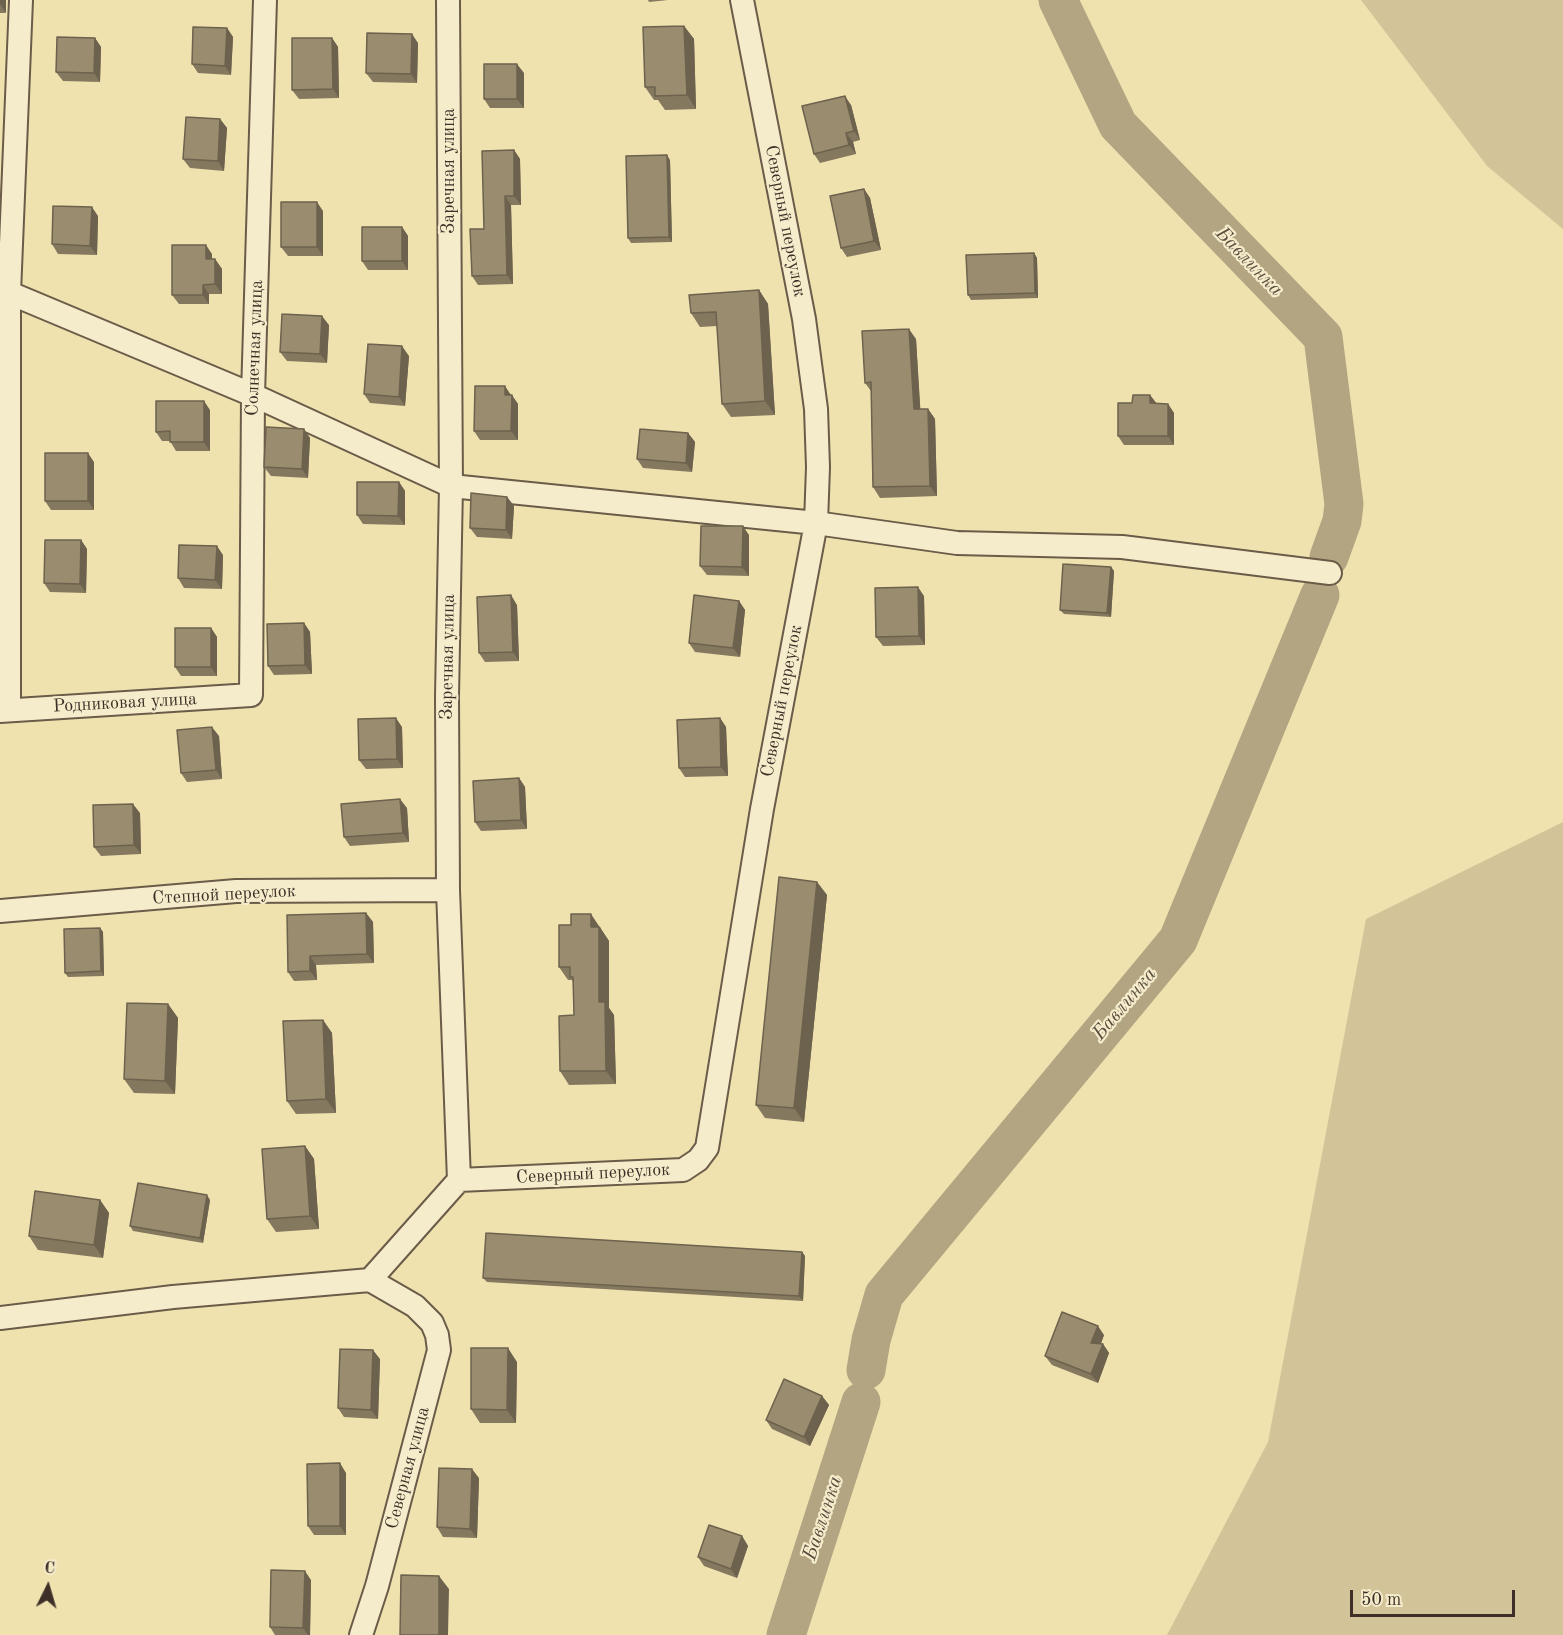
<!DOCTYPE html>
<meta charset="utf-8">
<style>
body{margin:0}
#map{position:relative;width:1563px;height:1635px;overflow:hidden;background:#f0e2af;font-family:"Old Standard TT",serif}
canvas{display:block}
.north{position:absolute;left:18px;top:1557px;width:60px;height:60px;-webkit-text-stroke:4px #f5eccb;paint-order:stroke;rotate:5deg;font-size:16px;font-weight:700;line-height:24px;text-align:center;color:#3d2f27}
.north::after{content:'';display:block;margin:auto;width:21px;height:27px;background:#3d2f27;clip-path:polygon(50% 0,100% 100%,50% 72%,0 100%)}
.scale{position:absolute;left:1350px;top:1590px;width:165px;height:27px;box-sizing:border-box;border:3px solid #3d2f27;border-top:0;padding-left:8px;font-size:18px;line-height:21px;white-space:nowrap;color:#3d2f27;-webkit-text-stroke:4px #f5eccb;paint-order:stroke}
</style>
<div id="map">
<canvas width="1563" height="1635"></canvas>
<div class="north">С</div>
<div class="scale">50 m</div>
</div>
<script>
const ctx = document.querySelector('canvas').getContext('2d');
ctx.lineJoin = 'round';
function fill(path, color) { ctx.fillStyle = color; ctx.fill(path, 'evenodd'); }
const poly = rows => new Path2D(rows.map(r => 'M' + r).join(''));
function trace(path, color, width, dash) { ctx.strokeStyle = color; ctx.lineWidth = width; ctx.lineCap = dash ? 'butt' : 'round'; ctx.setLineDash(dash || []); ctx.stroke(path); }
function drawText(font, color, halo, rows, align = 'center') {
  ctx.font = font + ' "Old Standard TT",serif'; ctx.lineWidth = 4.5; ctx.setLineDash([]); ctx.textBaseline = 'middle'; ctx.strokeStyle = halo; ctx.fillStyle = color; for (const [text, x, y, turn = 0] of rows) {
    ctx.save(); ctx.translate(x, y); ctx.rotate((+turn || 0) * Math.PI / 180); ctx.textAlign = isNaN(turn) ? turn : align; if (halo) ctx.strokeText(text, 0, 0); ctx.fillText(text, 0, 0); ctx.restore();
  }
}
fill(poly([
 [1361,0,1563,0,1563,229,1487,166],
 [1563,822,1563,1635,1167,1635,1268,1442,1366,919]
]), '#d2c498');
trace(poly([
 [1058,0,1118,125,1323,337,1344,504,1342,521,1329,557],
 [866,1370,871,1340,884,1295,1178,940,1320,595],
 [786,1635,861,1402]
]), '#b3a581', 39);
const minor = poly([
 [0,289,253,395,451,486,816,523,957,543,1122,547,1330,573],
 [9,709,9,293,21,0],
 [0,711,251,695,253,395,265,0],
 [0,911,236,891,448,890],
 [459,1180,683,1170,698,1160,707,1148,762,809,816,523,818,467,816,409,804,319,742,0],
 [370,1280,459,1180,448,890,447,696,451,486,448,0],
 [0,1318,173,1297,370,1280,415,1306,432,1323,437,1335,439,1350,377,1586,361,1635]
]);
trace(minor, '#6a5c49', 26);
trace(minor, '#f5eccb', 22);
fill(poly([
 [0,0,6,13,0,13],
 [648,0,668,0,649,2],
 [684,26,694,39,696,109,665,110,658,100,654,100,645,87],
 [227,28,233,37,231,75,198,73,192,64],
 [95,38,101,47,100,82,63,81,56,72],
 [332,38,338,47,339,98,299,99,292,90],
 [418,43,417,83,373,82,366,73],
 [524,73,524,108,490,108,484,99],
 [851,105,860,140,853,142,856,154,820,163,814,154],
 [220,119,227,128,224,171,190,168,183,159],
 [514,150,520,159,521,205,511,205,513,284,478,285,472,276,484,229],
 [670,160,672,242,631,243,628,238],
 [864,189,870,198,881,250,847,257,841,248],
 [323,211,323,256,288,256,281,247],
 [98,216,97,255,58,254,52,244],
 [402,227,408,236,408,270,368,270,362,261],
 [1034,253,1037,258,1038,298,971,300,968,295],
 [212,254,212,259,215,259,222,269,222,294,209,294,209,304,179,304,172,295],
 [759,290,768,304,775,415,731,417,722,404,717,326,700,327,691,313],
 [329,325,327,363,287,361,280,352],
 [916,339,920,409,928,409,935,419,937,496,880,498,873,487,871,391,865,383],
 [409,356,405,406,370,403,364,394],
 [511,395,518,404,518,440,480,440,474,431],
 [1150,395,1156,403,1168,404,1174,413,1174,445,1124,445,1118,436,1132,403],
 [210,410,210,451,176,451,170,441,162,441,156,432],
 [304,429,310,438,308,478,271,476,264,467],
 [688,433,695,442,692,472,643,468,637,459],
 [94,462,94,510,51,510,45,501],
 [399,482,405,491,405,525,363,524,357,515],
 [507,497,514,506,512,539,477,537,470,528],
 [749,535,749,576,707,575,700,566],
 [81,540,87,549,86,593,50,592,44,583],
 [223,555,222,589,184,588,178,578],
 [1111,567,1114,571,1111,617,1064,614,1060,610],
 [924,596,925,645,883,646,876,637],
 [739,601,745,610,740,657,695,652,689,643],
 [517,605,519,661,485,662,479,653],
 [304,623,310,632,312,674,274,675,268,666],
 [211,628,217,637,217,676,181,676,175,667],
 [720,718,726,727,728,776,685,777,679,768],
 [402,727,403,768,366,769,359,760],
 [219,736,222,779,187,782,181,773],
 [519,778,525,787,527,829,481,831,475,822],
 [407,808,409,842,350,846,344,837],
 [140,813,141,854,101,856,94,847],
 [817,882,827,895,804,1122,765,1118,756,1105],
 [366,913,373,922,374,963,316,965,317,980,294,981,288,972],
 [601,927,601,929,609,941,609,1008,614,1015,616,1084,569,1085,560,1071,574,1015,573,982,572,980,568,980,559,967],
 [100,928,103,932,104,976,68,977,65,973],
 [168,1004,178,1018,175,1094,134,1093,124,1079],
 [323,1020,332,1033,336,1113,296,1114,287,1101],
 [305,1146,314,1159,319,1229,276,1232,267,1219],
 [100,1200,109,1213,103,1258,38,1250,29,1236],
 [210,1200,203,1243,133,1231,130,1226],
 [802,1252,805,1256,803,1301,487,1282,483,1278],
 [1104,1335,1101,1343,1103,1344,1109,1353,1098,1383,1052,1365,1045,1356],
 [380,1359,378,1419,344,1417,338,1408],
 [517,1362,516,1423,480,1423,471,1409],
 [822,1396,829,1405,810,1446,772,1429,766,1420],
 [346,1473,346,1535,314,1535,308,1526],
 [479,1478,477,1538,443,1537,437,1527],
 [742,1536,748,1546,737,1578,704,1566,698,1557],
 [311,1580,310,1635,275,1635,270,1627]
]), '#84785f');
fill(poly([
 [0,0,6,0,6,13,0,4],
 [684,26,694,39,696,109,687,95],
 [227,28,233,37,231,75,225,66],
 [412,34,418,43,417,83,411,74],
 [95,38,101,47,100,82,94,73],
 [332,38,338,47,339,98,333,89],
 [517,64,524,73,524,108,517,99],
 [845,96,851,105,860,140,854,131],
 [220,119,227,128,224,171,218,161],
 [846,133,853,142,856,154,849,145],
 [514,150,520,159,521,205,514,196],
 [667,155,670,160,672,242,669,237],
 [864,189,870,198,881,250,874,241],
 [505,196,511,205,513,284,507,275],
 [317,202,323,211,323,256,317,247],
 [92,207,98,216,97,255,90,246],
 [402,227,408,236,408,270,402,261],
 [206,245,212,254,212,268,206,259],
 [1034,253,1037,258,1038,298,1035,293],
 [215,259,222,269,222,294,215,284],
 [203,285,209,294,209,304,203,295],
 [759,290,768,304,775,415,765,401],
 [322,316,329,325,327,363,320,354],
 [909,329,916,339,921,419,914,409],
 [402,346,409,356,405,406,399,397],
 [505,386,511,395,505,395],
 [512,395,518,404,518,440,511,431],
 [1150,395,1157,404,1150,403],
 [204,401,210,410,210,451,204,442],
 [1168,404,1174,413,1174,445,1168,436],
 [928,409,935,419,937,496,930,486],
 [304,429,310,438,308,478,302,469],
 [688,433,695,442,692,472,686,463],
 [88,453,94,462,94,510,88,501],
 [399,482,405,491,405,525,398,516],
 [507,497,514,506,512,539,506,530],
 [743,526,749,535,749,576,742,567],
 [81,540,87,549,86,593,80,584],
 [217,546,223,555,222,589,215,580],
 [1111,567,1114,571,1111,617,1107,613],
 [918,587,924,596,925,645,919,636],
 [511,595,517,605,519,661,513,652],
 [739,601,745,610,740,657,733,648],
 [304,623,310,632,312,674,305,665],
 [211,628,217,637,217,676,211,667],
 [396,718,402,727,403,768,397,759],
 [720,718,726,727,728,776,721,767],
 [212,727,219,736,222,779,216,770],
 [519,778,525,787,527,829,521,820],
 [400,799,407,808,409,842,403,833],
 [133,804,140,813,141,854,134,845],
 [817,882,827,895,804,1122,794,1108],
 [366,913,373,922,374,963,367,954],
 [591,914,609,941,609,1008,614,1015,616,1084,606,1071,591,927],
 [100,928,103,932,104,976,101,971],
 [310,956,316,965,317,980,310,971],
 [168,1004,178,1018,175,1094,165,1081],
 [323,1020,332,1033,336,1113,326,1099],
 [305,1146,314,1159,319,1229,310,1216],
 [207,1195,210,1200,203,1243,200,1238],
 [100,1200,109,1213,103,1258,94,1245],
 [802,1252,805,1256,803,1301,799,1296],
 [1098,1326,1104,1335,1098,1352,1091,1343],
 [1103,1344,1109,1353,1098,1383,1091,1374],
 [508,1348,517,1362,516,1423,507,1410],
 [373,1350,380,1359,378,1419,371,1410],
 [822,1396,829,1405,810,1446,804,1437],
 [340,1463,346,1473,346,1535,340,1526],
 [472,1469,479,1478,477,1538,470,1529],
 [742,1536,748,1546,737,1578,731,1569],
 [305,1571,311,1580,310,1635,308,1635,303,1628],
 [439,1576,449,1589,448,1635,439,1635]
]), '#6c624d');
const building = poly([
 [684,26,687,95,655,96,655,87,645,87,643,27,684,26],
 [193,27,227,28,225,66,192,64,193,27],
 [367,33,412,34,411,74,366,73,367,33],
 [57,37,95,38,94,73,56,72,57,37],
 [292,38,332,38,333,89,292,90,292,38],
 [484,64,517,64,517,99,484,99,484,64],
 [845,96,854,131,846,133,849,145,814,154,802,106,845,96],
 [186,117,220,119,218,161,183,159,186,117],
 [514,150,514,196,505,196,507,275,472,276,470,229,484,229,482,151,514,150],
 [667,155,669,237,628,238,626,156,667,155],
 [864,189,874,241,841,248,830,196,864,189],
 [281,202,317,202,317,247,281,247,281,202],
 [53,206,92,207,90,246,52,244,53,206],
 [362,227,402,227,402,261,362,261,362,227],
 [172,245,206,245,206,259,215,259,215,284,203,285,203,295,172,295,172,245],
 [1034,253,1035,293,968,295,966,255,1034,253],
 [759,290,765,401,722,404,716,312,691,313,689,295,759,290],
 [282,314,322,316,320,354,280,352,282,314],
 [909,329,914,409,928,409,930,486,873,487,871,382,865,383,862,331,909,329],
 [368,344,402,346,399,397,364,394,368,344],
 [475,386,505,386,505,395,512,395,511,431,474,431,475,386],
 [1133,395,1150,395,1150,403,1168,404,1168,436,1118,436,1118,403,1132,403,1133,395],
 [156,401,204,401,204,442,170,442,170,431,156,432,156,401],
 [266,427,304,429,302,469,264,467,266,427],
 [640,429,688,433,686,463,637,459,640,429],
 [45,453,88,453,88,501,45,501,45,453],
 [357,482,399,482,398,516,357,515,357,482],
 [471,493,507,497,506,530,470,528,471,493],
 [701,526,743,526,742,567,700,566,701,526],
 [45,540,81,540,80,584,44,583,45,540],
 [179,545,217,546,215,580,178,578,179,545],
 [1063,564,1111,567,1107,613,1060,610,1063,564],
 [918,587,919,636,876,637,875,588,918,587],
 [511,595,513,652,479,653,477,597,511,595],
 [694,595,739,601,733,648,689,643,694,595],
 [304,623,305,665,268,666,267,624,304,623],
 [175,628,211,628,211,667,175,667,175,628],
 [396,718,397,759,359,760,358,719,396,718],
 [720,718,721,767,679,768,677,720,720,718],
 [212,727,216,770,181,773,177,730,212,727],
 [519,778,521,820,475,822,473,781,519,778],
 [400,799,403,833,344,837,341,804,400,799],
 [133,804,134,845,94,847,93,805,133,804],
 [779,877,817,882,794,1108,756,1105,779,877],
 [366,913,367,954,310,956,310,971,288,972,287,915,366,913],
 [571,914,591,914,591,927,599,927,599,1002,605,1002,606,1071,560,1071,559,1016,574,1015,573,977,570,977,570,967,559,967,559,925,571,925,571,914],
 [100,928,101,971,65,973,64,929,100,928],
 [127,1003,168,1004,165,1081,124,1079,127,1003],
 [323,1020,326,1099,287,1101,283,1021,323,1020],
 [305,1146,310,1216,267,1219,262,1149,305,1146],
 [138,1183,207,1195,200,1238,130,1226,138,1183],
 [35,1191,100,1200,94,1245,29,1236,35,1191],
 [486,1233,802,1252,799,1296,483,1278,486,1233],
 [1062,1312,1098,1326,1091,1343,1103,1344,1091,1374,1045,1356,1062,1312],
 [471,1348,508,1348,507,1410,471,1409,471,1348],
 [340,1349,373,1350,371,1410,338,1408,340,1349],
 [784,1379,822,1396,804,1437,766,1420,784,1379],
 [340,1463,340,1526,308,1526,307,1464,340,1463],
 [439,1468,472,1469,470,1529,437,1527,439,1468],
 [709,1525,742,1536,731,1569,698,1557,709,1525],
 [271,1570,305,1571,303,1628,270,1627,271,1570],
 [401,1575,439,1576,439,1635,400,1635,401,1575]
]);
fill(building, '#9a8c6e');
trace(building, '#6c624d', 1.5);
drawText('18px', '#3d2f27', '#f5eccb', [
 ["Заречная улица",449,171,-90],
 ["Северный переулок",785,221,79],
 ["Солнечная улица",255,348,-88],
 ["Заречная улица",448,657,-89],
 ["Северный переулок",782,701,-79],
 ["Родниковая улица",125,703,-3],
 ["Степной переулок",224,895,-3],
 ["Северный переулок",593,1174,-3],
 ["Северная улица",408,1468,-75]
]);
drawText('italic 20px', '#5a4c3e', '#f5eccb', [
 ["Бавлинка",1249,262,46],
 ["Бавлинка",1125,1004,-50],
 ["Бавлинка",823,1518,-72]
]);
</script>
